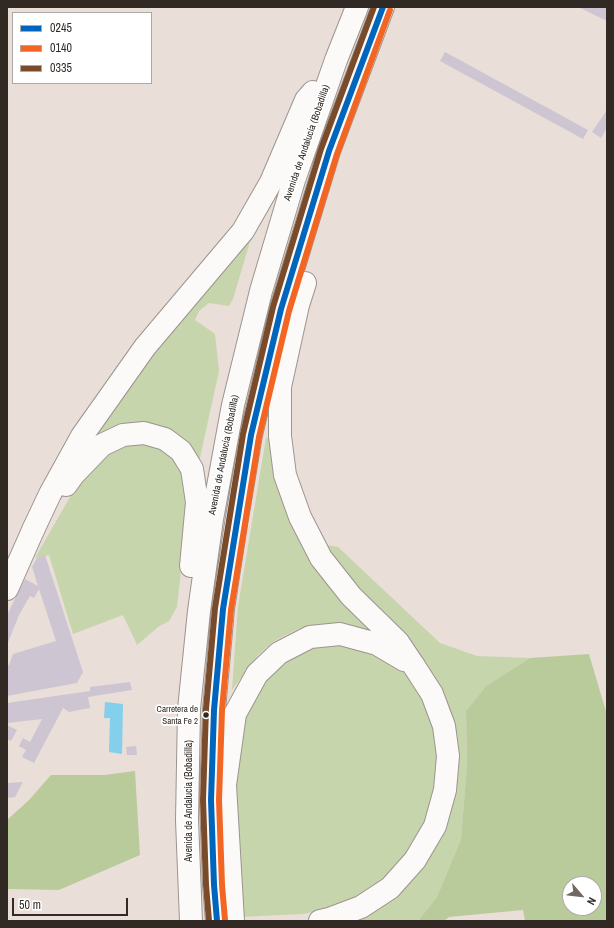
<!DOCTYPE html>
<meta charset="utf-8">
<style>
body{margin:0}
#map{position:relative;width:614px;height:928px;overflow:hidden;background:#e9ded8;font-family:"Archivo Narrow",sans-serif}
canvas{display:block}
.frame{position:absolute;inset:0;border:8px solid #312924;pointer-events:none}
.legend{position:absolute;left:12px;top:12px;width:140px;height:72px;box-sizing:border-box;background:#fff;border:1px solid #ada9a7;margin:0;padding:5px 7px;list-style:none;font-size:12px;color:#312924}
.legend li{display:flex;align-items:center;gap:8px;height:20px}
.legend b{width:20px;border:1px solid #ada9a7}
.north{position:absolute;left:562px;top:876px;width:40px;height:40px;box-sizing:border-box;background:#fff;border:1px solid #ada9a7;border-radius:50%;rotate:118deg;font-size:11px;font-weight:700;line-height:16px;text-align:center;color:#312924}
.north::after{content:'';display:block;margin:auto;width:14px;height:18px;background:#716863;clip-path:polygon(50% 0,100% 100%,50% 72%,0 100%)}
.scale{position:absolute;left:12px;top:898px;width:116px;height:18px;box-sizing:border-box;border:2px solid #312924;border-top:0;padding-left:5px;font-size:12px;line-height:14px;white-space:nowrap;color:#312924;-webkit-text-stroke:3px #fff;paint-order:stroke}
</style>
<div id="map">
<canvas width="614" height="928"></canvas>
<div class="frame"></div>
<ul class="legend">
<li><b style="height:5px;background:#0065bd"></b>0245</li>
<li><b style="height:5px;background:#f26522"></b>0140</li>
<li><b style="height:5px;background:#7a4b2a"></b>0335</li>
</ul>
<div class="north">N</div>
<div class="scale">50 m</div>
</div>
<script>
const ctx = document.querySelector('canvas').getContext('2d');
ctx.lineJoin = 'round';
function fill(path, color) { ctx.fillStyle = color; ctx.fill(path, 'evenodd'); }
const poly = rows => new Path2D(rows.map(r => 'M' + r).join(''));
function trace(path, color, width, dash) { ctx.strokeStyle = color; ctx.lineWidth = width; ctx.lineCap = dash ? 'butt' : 'round'; ctx.setLineDash(dash || []); ctx.stroke(path); }
function drawText(font, color, halo, rows, align = 'center') {
  ctx.font = font + ' "Archivo Narrow",sans-serif'; ctx.lineWidth = 3.5; ctx.setLineDash([]); ctx.textBaseline = 'middle'; ctx.strokeStyle = halo; ctx.fillStyle = color; for (const [text, x, y, turn = 0] of rows) {
    ctx.save(); ctx.translate(x, y); ctx.rotate((+turn || 0) * Math.PI / 180); ctx.textAlign = isNaN(turn) ? turn : align; if (halo) ctx.strokeText(text, 0, 0); ctx.fillText(text, 0, 0); ctx.restore();
  }
}
fill(poly([
 [251,238,233,299,229,306,209,303,199,311,195,320,215,334,219,371,199,462,110,429,92,436,182,313],
 [266,438,271,438,273,463,369,626,367,632,325,624,298,629,274,641,258,655,232,690,238,607],
 [126,440,164,447,184,471,188,508,177,607,169,621,158,627,137,645,123,615,73,634,49,555,35,558,82,476,98,457],
 [327,545,338,547,440,643,477,656,530,658,486,686,466,711,467,765,461,839,437,897,418,921,360,921,395,896,418,871,454,733,445,694,408,642,326,554],
 [340,641,391,659,410,677,423,698,432,722,437,746,437,770,433,796,425,822,412,847,396,868,376,885,355,898,332,908,303,914,240,917,235,827,237,754,242,717,260,679,311,644]
]), '#c6d5ab');
fill(poly([
 [589,654,607,715,607,921,525,921,523,910,449,917,444,921,418,921,437,897,461,839,467,765,466,711,486,686,530,658],
 [570,884,594,884,594,908,570,908],
 [135,771,140,855,59,890,7,889,7,820,29,800,51,775,104,775]
]), '#bacb9b');
fill(poly([
 [105,702,123,704,122,754,109,752,110,718,104,718]
]), '#84cfec');
fill(poly([
 [578,7,607,7,607,21],
 [445,52,588,130,583,139,440,61],
 [607,110,607,128,601,138,592,132],
 [45,555,83,672,77,683,7,696,7,665,9,665,13,654,56,641,39,589,34,598,30,596,19,615,7,645,7,615,25,579,38,586,32,567,37,558],
 [130,682,132,690,88,697,90,708,69,712,63,708,34,763,22,757,26,750,19,746,23,738,30,742,42,719,7,723,7,703,90,691,90,687],
 [7,725,17,730,11,741,7,739],
 [136,746,137,755,127,755,126,747],
 [23,782,15,797,7,798,7,783]
]), '#cec5d2');
const primary = poly([
 [7,589,34,528],
 [320,921,329,919,361,907,390,888,415,860,435,826,445,790,448,756,444,726,432,694,414,666]
]);
const trunk = poly([
 [305,283,298,305,280,387,280,436,285,475,300,517,321,558,351,596,398,642,414,666],
 [66,485,74,474,102,445,123,435,144,433,165,439,181,451,192,469,197,502,191,566],
 [34,528,50,494,82,436,145,347,243,231,271,182,306,100,313,92],
 [191,921,187,820,189,709,199,611,212,519,233,405,261,291,294,180,336,60,357,7],
 [217,921,214,885,211,800,214,710,223,609,236,524,251,435,281,309,329,151,383,7],
 [233,921,225,785,235,714,257,674,279,653,310,637,340,634,377,644,404,660]
]);
trace(primary, '#9c948f', 24);
trace(trunk, '#9c948f', 24);
trace(primary, '#fcfaf9', 22);
trace(trunk, '#fcfaf9', 22);
trace(poly([
 [217,921,214,885,211,800,214,710,223,609,251,435,281,309,329,151,383,7]
]), '#0065bd', 6);
trace(poly([
 [225,920,222,885,219,800,222,710,231,610,259,437,289,311,337,154,390,10]
]), '#f26522', 6);
trace(poly([
 [209,921,206,885,203,800,206,709,215,608,243,434,273,307,321,149,374,7]
]), '#7a4b2a', 6);
for (const [x, y, r, color] of [
 [206,715,3.5,"#312924"]
]) { const dot = new Path2D(); dot.arc(x, y, r, 0, 2 * Math.PI); ctx.fillStyle = color; ctx.fill(dot); trace(dot, '#fff', 1.5); }
drawText('9px', '#312924', '#fff', [
 ["Carretera de",198,710],
 ["Santa Fe 2",198,722]
], 'right');
drawText('10px', '#312924', '#fff', [
 ["Avenida de Andalucía (Bobadilla)",307,143,-71],
 ["Avenida de Andalucía (Bobadilla)",224,455,-79],
 ["Avenida de Andalucía (Bobadilla)",189,801,-90]
]);
</script>
